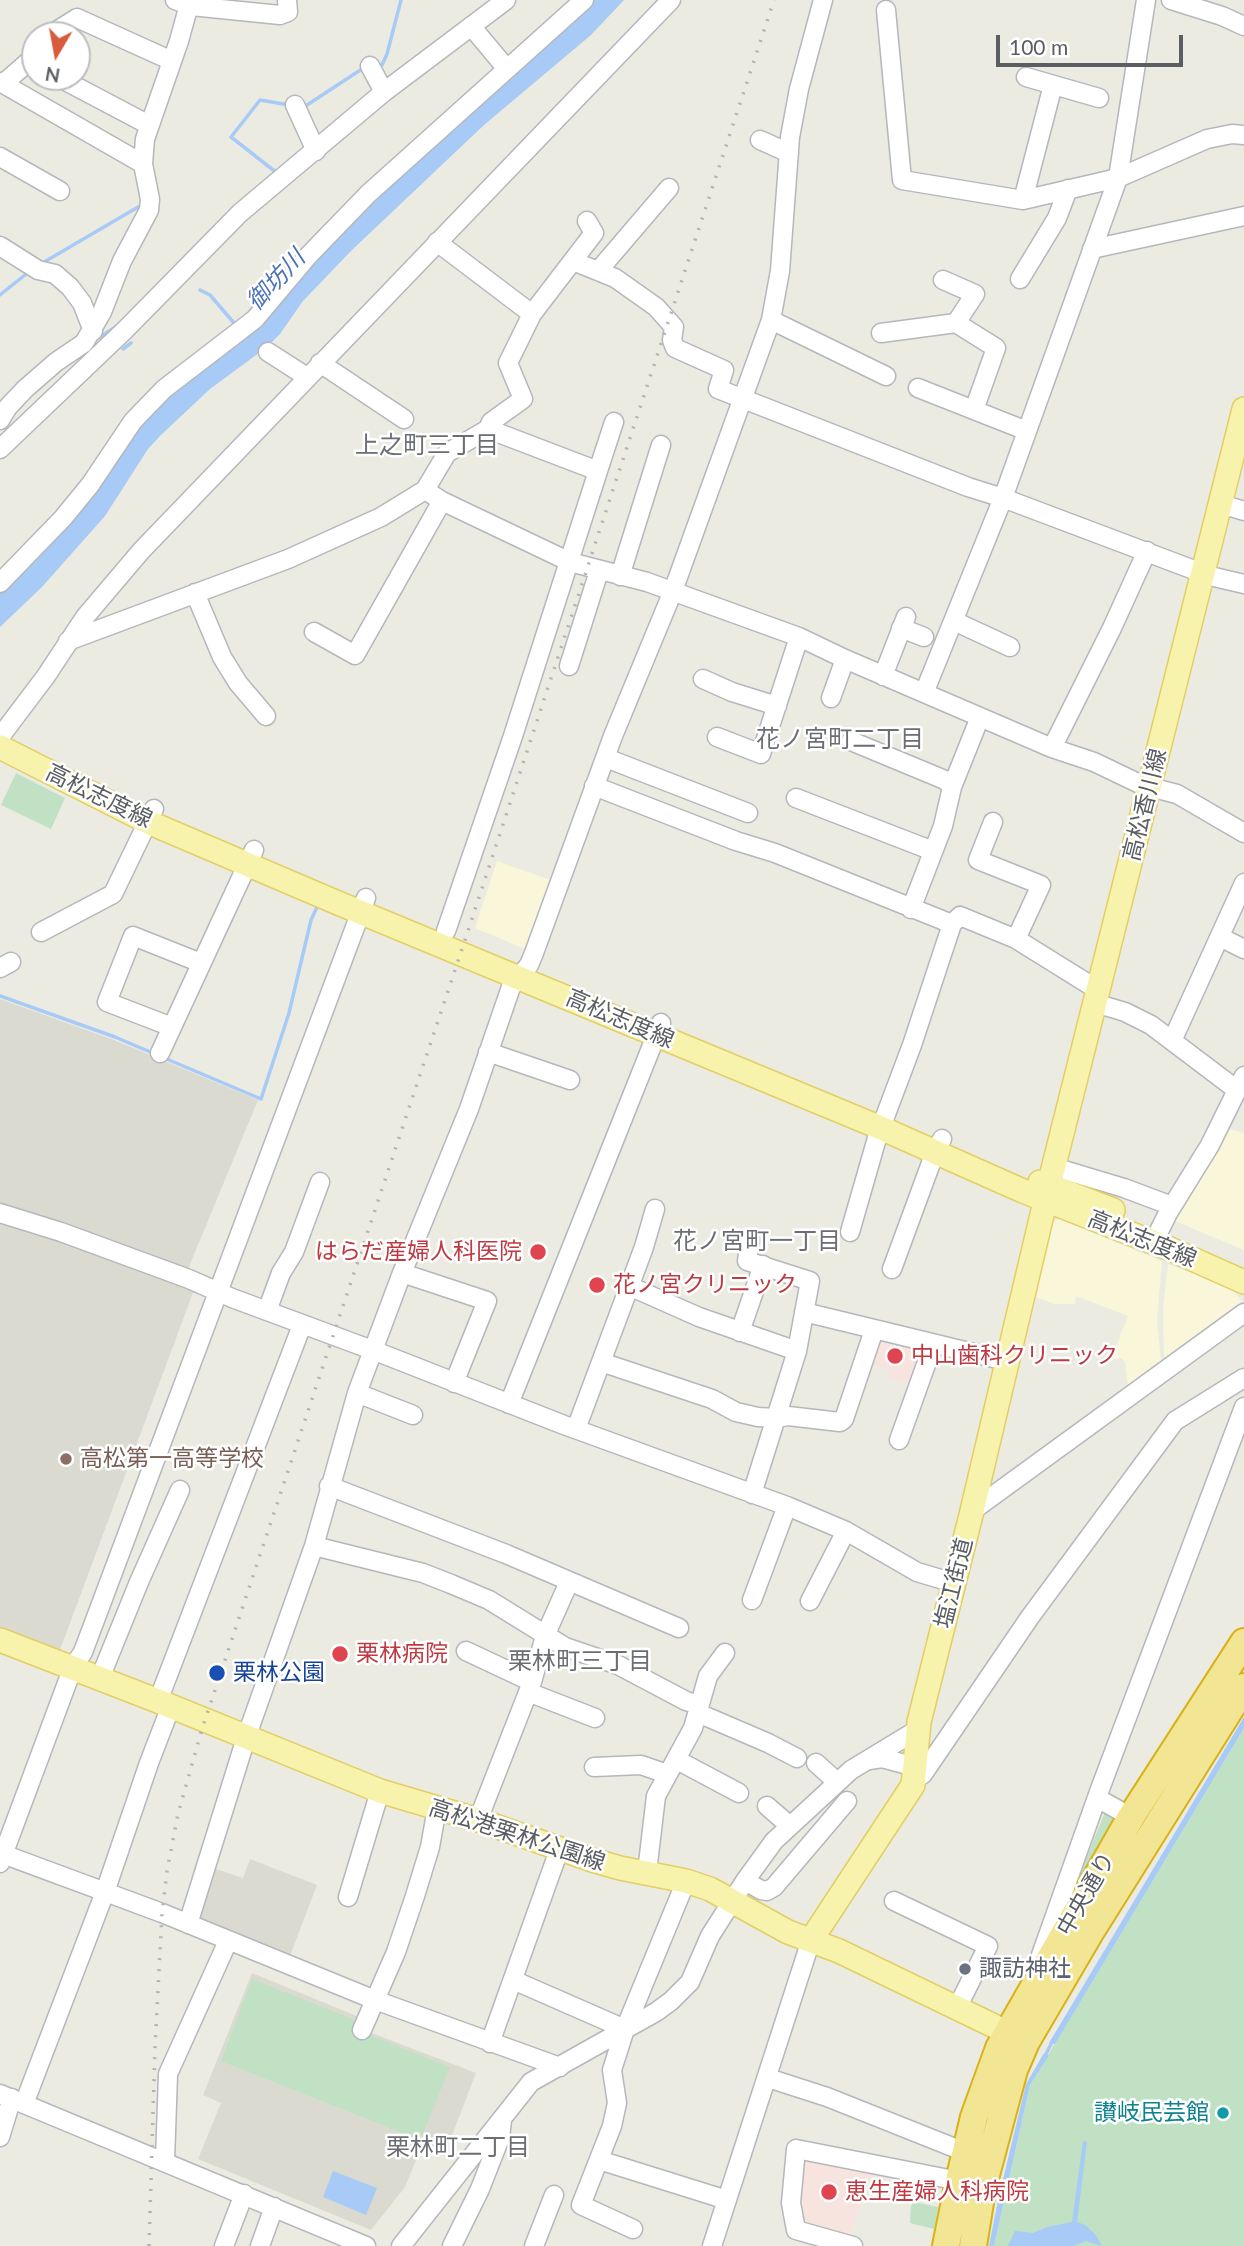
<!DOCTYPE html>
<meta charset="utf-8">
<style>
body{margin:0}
#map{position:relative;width:1244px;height:2246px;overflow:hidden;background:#ecebe2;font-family:Lato,sans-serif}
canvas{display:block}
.north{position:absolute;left:21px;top:21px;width:70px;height:70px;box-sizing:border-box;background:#fff;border:2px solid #bdbec0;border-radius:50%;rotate:190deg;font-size:19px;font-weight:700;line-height:28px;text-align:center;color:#5a5d61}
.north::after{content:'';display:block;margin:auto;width:24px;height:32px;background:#d85b3c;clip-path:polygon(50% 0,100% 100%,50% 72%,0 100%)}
.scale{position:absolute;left:996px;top:35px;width:187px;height:32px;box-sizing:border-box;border:4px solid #5a5d61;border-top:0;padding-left:9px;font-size:21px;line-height:24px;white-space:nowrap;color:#5a5d61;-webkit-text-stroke:5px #fff;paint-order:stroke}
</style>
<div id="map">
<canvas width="1244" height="2246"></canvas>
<div class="north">N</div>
<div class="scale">100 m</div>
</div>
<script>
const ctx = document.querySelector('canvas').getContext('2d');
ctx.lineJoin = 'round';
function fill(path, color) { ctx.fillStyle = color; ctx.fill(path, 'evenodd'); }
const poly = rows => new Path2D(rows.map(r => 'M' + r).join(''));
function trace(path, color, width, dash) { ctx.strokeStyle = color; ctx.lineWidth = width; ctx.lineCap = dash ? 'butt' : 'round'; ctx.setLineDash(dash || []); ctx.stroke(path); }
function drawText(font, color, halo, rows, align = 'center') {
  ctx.font = font + ' Lato,"Noto Sans JP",sans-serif'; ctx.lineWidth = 5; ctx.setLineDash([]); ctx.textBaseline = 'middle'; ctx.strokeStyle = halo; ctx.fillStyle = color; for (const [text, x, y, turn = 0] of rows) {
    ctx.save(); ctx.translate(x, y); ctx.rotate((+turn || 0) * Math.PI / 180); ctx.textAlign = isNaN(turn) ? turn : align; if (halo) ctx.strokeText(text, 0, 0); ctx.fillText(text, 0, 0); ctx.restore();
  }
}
fill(poly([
 [497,861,556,882,530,951,475,928],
 [1225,1128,1244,1133,1244,1250,1175,1221,1175,1215],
 [1059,1219,1162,1261,1157,1321,1161,1361,1128,1386,1125,1362,1121,1358,1114,1359,1116,1346,1128,1316,1076,1296,1075,1304,1054,1304,1033,1296,1051,1223],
 [1168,1264,1231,1288,1242,1301,1164,1358,1163,1308]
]), '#faf6d9');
fill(poly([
 [0,999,114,1040,258,1100,186,1274,0,1207],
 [0,1220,58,1237,194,1290,60,1650,0,1628],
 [250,1859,317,1885,288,1961,195,1924,213,1868,243,1878],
 [252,1973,359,2017,356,2027,476,2073,444,2156,421,2148,405,2187,371,2230,198,2159,221,2103,203,2095]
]), '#dbdad0');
fill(poly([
 [874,1335,925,1351,912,1386,888,1378,890,1370,865,1362],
 [799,2153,873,2168,849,2238,799,2224]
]), '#f8e4df');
fill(poly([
 [16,773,65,798,51,829,1,805],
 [1244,1728,1244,2246,994,2246,1030,2085],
 [1105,1812,1118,1821,1076,1894,1073,1891],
 [252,1979,355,2020,352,2028,450,2067,420,2140,221,2061],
 [914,2202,938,2207,934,2229,910,2223,911,2206]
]), '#c0e1c4');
fill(poly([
 [590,0,624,0,591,35,484,125,352,250,303,301,280,334,267,347,210,389,161,435,148,449,105,516,42,587,0,627,0,591,143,421,330,236],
 [1244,1717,1244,1728,1055,2044,1049,2043],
 [1044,2053,1049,2055,1030,2085,994,2246,989,2246,998,2200,1026,2084],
 [1083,2141,1087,2142,1077,2222,1085,2225,1095,2234,1102,2246,1086,2241,1073,2246,1008,2246,1015,2231,1033,2233,1047,2227,1072,2222],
 [333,2171,377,2188,366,2215,323,2197]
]), '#a7caf6');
trace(poly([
 [382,65,387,54,401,0],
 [304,107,365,67],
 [277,173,231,137,260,100,289,105],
 [39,265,145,203],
 [200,290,210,295,234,323],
 [0,295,30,271],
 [105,337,102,336,117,326],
 [123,349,131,343],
 [0,996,115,1037,155,1054],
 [162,1057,261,1099,289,1013,311,920,318,905],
 [1044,2058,1053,2040]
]), '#a7caf6', 3.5);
const minor = poly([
 [175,0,191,6,280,15,288,12,287,0],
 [1171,0,1222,16,1244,26],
 [886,10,902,180,1023,200,1118,178,1207,139,1232,134,1244,135],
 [471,26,507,69],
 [50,35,77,18,172,61],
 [370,66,384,92],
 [58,77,149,125],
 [1026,77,1099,98],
 [0,82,143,164],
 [4,83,35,56],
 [295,105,316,151],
 [760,140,789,153],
 [0,157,60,191],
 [1023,200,1053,85],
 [0,246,38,270,55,274,70,287,82,303,93,331],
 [1092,249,1244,216],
 [573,261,615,278,656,307,674,327,672,340,675,348,724,370,718,389,968,487,1003,498,1210,576,1244,584],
 [598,271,669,188],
 [1020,279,1057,218,1068,189],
 [943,280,975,294,956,323],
 [532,314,594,233,587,221],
 [771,320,886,376],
 [881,333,956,323,996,348,974,410],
 [268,352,307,377],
 [320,363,404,419],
 [918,388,1027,431],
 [0,420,8,407,25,389,56,362,84,343,102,312,122,261,149,210,150,199,143,164,145,139,179,41,187,12,195,0],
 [0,449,125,330,240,213,384,92,506,0],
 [598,471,614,422],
 [425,490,447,453,488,429,491,422,523,399,508,363,532,314,437,242],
 [1221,504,1244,511],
 [620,576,661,445],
 [0,583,63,518,90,485,133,421,164,389,255,319,308,256,368,194,584,0],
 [195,593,222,657,238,683,266,716],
 [954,621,1010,647],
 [901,628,924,637],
 [314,632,355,655,442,501],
 [68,641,288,559,381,517,425,490,442,501,570,562,647,582,799,637,845,659,1052,748,1094,762,1142,785,1177,794,1244,833],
 [569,666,599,571],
 [883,676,906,617],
 [703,679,732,692,777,706],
 [924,693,1003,498,1118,178,1146,0],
 [831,698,845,659],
 [0,737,46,676,85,617,141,551,671,0],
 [717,737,761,754,799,637],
 [851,741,945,780,952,787],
 [1052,748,1112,628,1147,551],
 [606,758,748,813],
 [594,786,736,841,775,853,952,924],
 [796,798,933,851],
 [993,822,978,860,1041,885,1016,939],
 [911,909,943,826,952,787,980,717],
 [446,931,513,736,598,471,488,429],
 [41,932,113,894,154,809],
 [1220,937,1244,949],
 [0,968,11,962],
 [1095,1003,1125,1012,1151,1025,1237,1090],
 [172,1027,107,1002,133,936,201,963],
 [1172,1041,1244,883],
 [488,1052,570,1080],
 [160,1053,254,850],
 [1054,1167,1124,1188,1172,1206],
 [0,1213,61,1232,189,1279,232,1298,375,1351,564,1425,787,1506,846,1531,917,1572,954,1583],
 [850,1232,877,1138,912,1045,952,924,960,916,1016,939,1098,990],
 [750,1240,747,1261,810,1281,797,1351,752,1494],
 [1153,1243,1168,1213,1210,1145,1244,1076],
 [892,1269,931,1163,942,1139],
 [402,1273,487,1301,454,1383],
 [629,1286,699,1317,797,1351],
 [267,1311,281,1273,294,1252,320,1182],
 [804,1312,1006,1361],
 [740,1332,763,1265],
 [601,1362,712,1399,736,1412,758,1417,776,1418,788,1416,840,1422,844,1419,874,1330],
 [357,1393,413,1415],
 [509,1404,661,1023],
 [576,1429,644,1247,655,1209],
 [899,1440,933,1345],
 [329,1486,506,1554,679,1628],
 [972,1511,1244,1313],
 [314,1546,423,1573,451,1584,489,1600,565,1647,618,1665,686,1701,699,1705],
 [752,1600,787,1506],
 [810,1601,846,1531],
 [466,1651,532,1682],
 [100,1678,139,1582,180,1490],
 [528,1692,595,1718],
 [158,1701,302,1325],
 [698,1713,768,1743,797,1758],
 [677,1760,739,1793],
 [869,1760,882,1758,908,1765,915,1770],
 [816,1763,837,1782],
 [594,1767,641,1765,667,1774],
 [915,1779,923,1774,1030,1617,1175,1421,1244,1378],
 [1097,1798,1131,1817],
 [767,1806,790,1826],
 [478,1820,532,1682,545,1636,569,1582],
 [0,1853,162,1913,375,2000,560,2067],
 [0,1863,73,1667,83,1652,366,898],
 [647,1872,656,1796,693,1728,708,1676,725,1653],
 [745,1881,761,1890,767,1891,774,1887,847,1801],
 [348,1897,380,1791],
 [894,1901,988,1946,957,2008],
 [188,1924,246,1738,314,1546,357,1393,402,1273,469,1109,511,987,529,965,534,953,613,736,673,591,771,320,780,271,790,137,799,89,823,0],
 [1041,1955,1100,1789,1244,1407],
 [513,1980,625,2029,612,2070,617,2103,612,2126,581,2205,633,2229],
 [625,2029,686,1881],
 [362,2030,396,1952,415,1896,430,1847,437,1808],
 [490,2043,559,1850],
 [768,2078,827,2097,965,2152],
 [0,2094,366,2246],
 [24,2104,105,1892,149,1763,171,1706],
 [0,2137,12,2098],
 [599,2160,727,2200],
 [165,2161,168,2074,228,1941],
 [224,2246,244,2194],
 [260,2246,274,2207],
 [401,2246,531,2082,656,2012,671,2001,690,1982,710,1936,745,1881,774,1841,851,1770,917,1730],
 [452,2246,480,2189,500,2138,502,2120],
 [534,2246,554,2195],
 [712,2246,811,1940],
 [853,2246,796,2230,791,2203,796,2149,959,2181]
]);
const major = poly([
 [0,747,148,822,338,903,881,1128,1023,1191,1170,1249,1244,1282],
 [1040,1182,1113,1210],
 [0,1640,158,1701,380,1791,478,1820,592,1860,620,1868,686,1881,710,1889,788,1932,839,1951,1023,2040],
 [811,1940,913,1785,919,1722,972,1511,1049,1185,1244,409]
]);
const highway = poly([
 [946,2246,959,2181,974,2117,999,2048,1131,1817,1244,1642],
 [973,2246,982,2190,999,2126,1014,2070,1026,2042,1091,1931,1244,1687]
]);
trace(minor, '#b4b7bb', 21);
trace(major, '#e3ce64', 26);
trace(highway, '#d8b216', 30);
trace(minor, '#fff', 18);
trace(major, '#f7f3ac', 23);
trace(highway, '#f2e593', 26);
trace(poly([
 [149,2246,155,2048,162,1913,167,1871,178,1814,202,1729,465,940,774,0]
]), '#b2b3b3', 3.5, [2, 9]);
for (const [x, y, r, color] of [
 [538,1252,9,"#e0444e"],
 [597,1285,9,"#e0444e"],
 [895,1356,9,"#e0444e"],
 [66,1459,7,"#8d6e63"],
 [340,1654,9,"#e0444e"],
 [217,1673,9,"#1a4fb4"],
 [965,1969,7,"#6b7280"],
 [1223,2113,7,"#0f9aa8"],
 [829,2192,9,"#e0444e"]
]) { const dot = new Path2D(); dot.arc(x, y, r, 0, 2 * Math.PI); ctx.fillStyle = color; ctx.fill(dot); trace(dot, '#fff', 2.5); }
drawText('23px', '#5a5d61', '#fff', [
 ["高松志度線",99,796,26],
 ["高松香川線",1145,805,-76],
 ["高松志度線",620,1019,23],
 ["高松志度線",1142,1239,22],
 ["塩江街道",954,1583,-76],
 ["高松港栗林公園線",517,1835,18],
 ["中央通り",1086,1894,-60]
]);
drawText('23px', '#be3a42', '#fff', [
 ["はらだ産婦人科医院",522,1252,"right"],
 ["花ノ宮クリニック",613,1285],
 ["中山歯科クリニック",911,1356],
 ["栗林病院",356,1654],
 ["恵生産婦人科病院",845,2192]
], 'left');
drawText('23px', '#785e54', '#fff', [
 ["高松第一高等学校",80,1459]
], 'left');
drawText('23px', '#164399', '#fff', [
 ["栗林公園",233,1673]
], 'left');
drawText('23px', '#5b616d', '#fff', [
 ["諏訪神社",979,1969]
], 'left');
drawText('23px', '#0d838f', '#fff', [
 ["讃岐民芸館",1209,2113]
], 'right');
drawText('italic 24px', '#4d74b6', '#fff', [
 ["御坊川",276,280,-47]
]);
drawText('24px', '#6b6e73', '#fff', [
 ["上之町三丁目",427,445],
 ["花ノ宮町二丁目",840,739],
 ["花ノ宮町一丁目",757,1241],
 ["栗林町三丁目",580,1661],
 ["栗林町二丁目",458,2147]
]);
</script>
